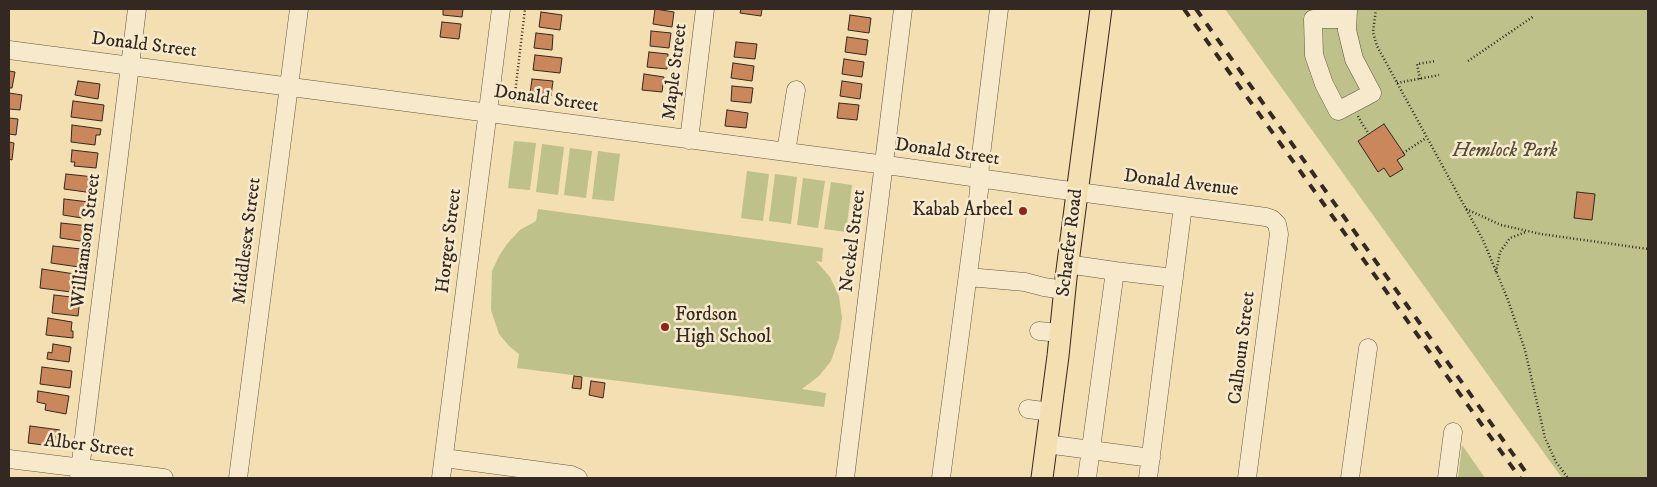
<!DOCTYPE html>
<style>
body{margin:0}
#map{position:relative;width:1657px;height:487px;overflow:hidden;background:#f3dfb1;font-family:"IM FELL DW Pica",serif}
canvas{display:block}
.frame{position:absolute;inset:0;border:10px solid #342822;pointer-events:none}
</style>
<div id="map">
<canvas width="1657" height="487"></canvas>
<div class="frame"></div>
</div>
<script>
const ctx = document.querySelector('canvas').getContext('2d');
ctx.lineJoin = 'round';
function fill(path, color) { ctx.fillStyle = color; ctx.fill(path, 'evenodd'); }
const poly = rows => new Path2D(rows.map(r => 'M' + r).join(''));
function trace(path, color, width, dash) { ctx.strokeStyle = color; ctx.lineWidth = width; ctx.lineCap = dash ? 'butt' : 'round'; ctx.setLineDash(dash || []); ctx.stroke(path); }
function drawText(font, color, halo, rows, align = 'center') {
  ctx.font = font + ' "IM FELL DW Pica",serif'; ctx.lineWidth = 5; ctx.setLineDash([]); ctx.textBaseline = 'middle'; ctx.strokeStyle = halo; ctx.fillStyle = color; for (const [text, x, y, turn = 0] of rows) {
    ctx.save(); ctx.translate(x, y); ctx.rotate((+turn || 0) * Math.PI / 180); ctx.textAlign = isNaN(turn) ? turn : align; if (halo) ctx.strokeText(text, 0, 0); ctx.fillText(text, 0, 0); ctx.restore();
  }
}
fill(poly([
 [1225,9,1648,9,1648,478,1562,478],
 [514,141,536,143,530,190,508,188],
 [542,144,564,147,558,195,536,192],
 [570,148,592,151,586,198,564,195],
 [598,151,620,154,614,201,592,199],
 [747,171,769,174,763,221,741,218],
 [775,174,797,177,791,224,769,221],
 [803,178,825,181,818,228,797,225],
 [831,182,852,185,846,232,824,229],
 [538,209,823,248,822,262,816,261,830,277,839,296,842,318,839,338,831,361,819,376,802,389,826,393,824,407,517,368,519,354,509,346,499,334,491,310,492,271,499,256,507,244,520,230,536,221],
 [1462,445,1485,478,1458,478]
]), '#bec189');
const building = poly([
 [443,9,463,9,462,17,443,15,443,9],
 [655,9,674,12,672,27,653,24,655,9],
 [741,9,762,9,761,16,740,13,741,9],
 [541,12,562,15,560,30,539,27,541,12],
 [850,15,871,18,869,33,848,30,850,15],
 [442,22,461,24,459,39,440,37,442,22],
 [651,31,671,33,669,48,650,46,651,31],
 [536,33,553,35,552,50,534,48,536,33],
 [847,37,868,40,866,55,845,52,847,37],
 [736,42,757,44,755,59,734,57,736,42],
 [649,52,668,54,667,69,647,67,649,52],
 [535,55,562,58,560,73,533,70,535,55],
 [844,59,864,62,862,77,842,74,844,59],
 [733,63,754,66,752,81,731,78,733,63],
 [9,71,15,72,12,88,9,88,9,71],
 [644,74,664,77,662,92,642,90,644,74],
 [532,79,553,81,551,96,530,94,532,79],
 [78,81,100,84,98,99,75,95,78,81],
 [842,81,862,84,860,99,840,96,842,81],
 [732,86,753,88,751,103,731,101,732,86],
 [9,93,22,95,20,110,9,109,9,93],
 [73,101,104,105,102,121,71,117,73,101],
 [839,103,859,105,857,120,837,118,839,103],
 [727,110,748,113,746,128,725,126,727,110],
 [9,118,18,119,16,135,9,134,9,118],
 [1384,124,1405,155,1397,160,1403,169,1390,177,1384,168,1378,172,1358,141,1384,124],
 [72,125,101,129,100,135,96,135,95,145,71,142,72,125],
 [9,142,14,143,12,160,9,159,9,142],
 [72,150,98,153,96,168,74,166,75,162,71,162,72,150],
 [66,174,94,177,93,193,64,189,66,174],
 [1577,192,1595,194,1592,220,1574,218,1577,192],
 [64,199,89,202,89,211,83,211,82,218,63,215,64,199],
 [61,223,89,226,87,242,60,238,61,223],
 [53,246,81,249,79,267,51,263,53,246],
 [42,269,75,274,75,280,72,280,71,292,40,288,42,269],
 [54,295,80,298,78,316,52,313,54,295],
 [48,318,72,322,71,331,73,331,73,338,46,335,48,318],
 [53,344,71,347,69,362,47,359,48,352,52,353,53,344],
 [42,367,72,371,70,388,40,384,42,367],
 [574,376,582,377,581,389,572,388,574,376],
 [591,381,605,383,603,398,589,395,591,381],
 [38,391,69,396,66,414,45,410,46,404,37,402,38,391],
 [30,426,60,430,58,447,28,443,30,426]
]);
fill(building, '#ca875c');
trace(building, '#342822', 1);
const minor = poly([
 [1347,19,1313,19,1314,55,1324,84,1338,111,1372,93,1354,59,1347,30,1348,9],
 [9,50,901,167,1056,189,1266,217,1272,219,1277,224,1279,234,1247,478],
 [689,140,705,9],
 [786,152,796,90],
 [1067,264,1115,271,1087,478],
 [1115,271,1174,278],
 [968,277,1025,282,1044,287,1064,290],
 [1039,331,1061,333],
 [1028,409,1051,412],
 [1046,444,1151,458],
 [444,458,571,475,578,478],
 [9,459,164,478],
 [79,478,137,9],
 [238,478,299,9],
 [441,478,501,9],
 [845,478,903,9],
 [941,478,979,191,980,163,999,9],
 [1148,478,1183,206],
 [1350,478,1368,348],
 [1447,478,1453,432]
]);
const major = poly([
 [1042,478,1058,356,1066,278,1101,9]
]);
trace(minor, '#645646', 19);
trace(major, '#342822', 23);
trace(poly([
 [1376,9,1373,32,1377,46,1483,240,1508,300,1525,350,1545,438,1556,462,1568,478],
 [1468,61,1534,16],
 [1420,79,1417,64,1436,61],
 [1397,83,1439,75],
 [514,102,525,9],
 [1358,116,1361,122,1369,134],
 [1403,153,1426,138],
 [1466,209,1501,225,1541,234,1648,249],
 [1496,272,1500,252,1510,238,1526,232]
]), '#342822', 2.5, [1, 2.5]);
trace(minor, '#f7eacc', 18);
trace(major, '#f3dfb1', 21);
trace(poly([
 [1184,9,1520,478],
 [1196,9,1530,478]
]), '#342822', 4, [9, 9]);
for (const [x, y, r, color] of [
 [1023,211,5,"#8f2418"],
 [665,327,5,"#8f2418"]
]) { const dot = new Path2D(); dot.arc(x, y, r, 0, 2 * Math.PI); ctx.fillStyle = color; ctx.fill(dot); trace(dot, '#f7eacc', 2); }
drawText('19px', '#342822', '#f7eacc', [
 ["Donald Street",144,46,7],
 ["Maple Street",676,72,-83],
 ["Donald Street",546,100,8],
 ["Donald Street",947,153,8],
 ["Donald Avenue",1181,184,7],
 ["Williamson Street",87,241,-83],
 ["Middlesex Street",248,241,-83],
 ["Horger Street",450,241,-83],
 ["Neckel Street",854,241,-83],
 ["Schaefer Road",1071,243,-83],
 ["Calhoun Street",1243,348,-83],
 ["Alber Street",89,447,7]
]);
drawText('italic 19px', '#564e3c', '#f7eacc', [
 ["Hemlock Park",1505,152]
]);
drawText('19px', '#342822', '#f7eacc', [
 ["Kabab Arbeel",1013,211],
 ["Fordson",675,316,"left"],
 ["High School",675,338,"left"]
], 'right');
</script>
